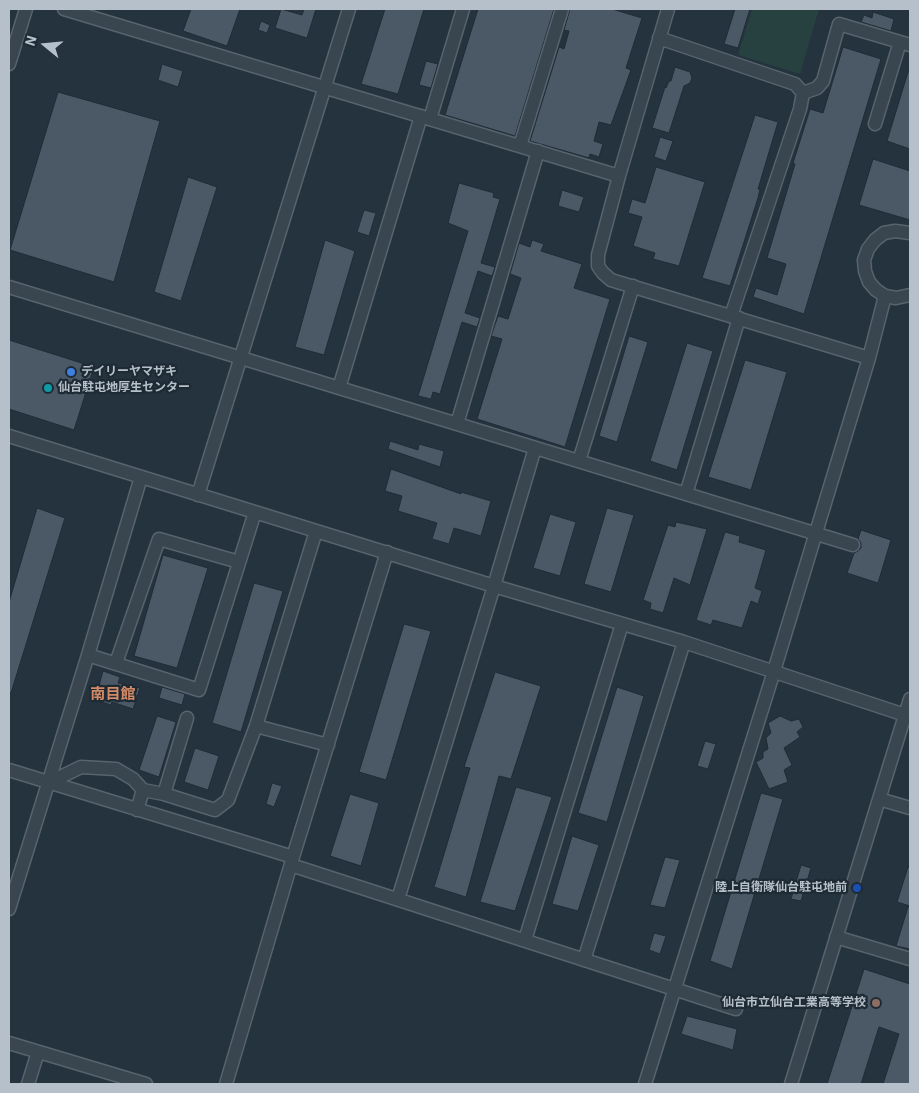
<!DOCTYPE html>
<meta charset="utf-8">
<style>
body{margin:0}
#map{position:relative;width:919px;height:1093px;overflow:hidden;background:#25333f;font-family:"IBM Plex Sans",sans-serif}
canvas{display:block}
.frame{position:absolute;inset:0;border:10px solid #b6c0ca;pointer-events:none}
.north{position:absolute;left:20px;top:20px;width:50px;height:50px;-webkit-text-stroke:4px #1e2a34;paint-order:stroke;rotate:287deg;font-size:14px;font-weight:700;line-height:20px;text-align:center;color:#b6c0ca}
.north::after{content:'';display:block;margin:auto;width:18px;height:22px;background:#b6c0ca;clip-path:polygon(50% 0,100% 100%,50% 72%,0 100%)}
</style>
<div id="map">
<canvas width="919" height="1093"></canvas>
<div class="frame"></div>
<div class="north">N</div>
</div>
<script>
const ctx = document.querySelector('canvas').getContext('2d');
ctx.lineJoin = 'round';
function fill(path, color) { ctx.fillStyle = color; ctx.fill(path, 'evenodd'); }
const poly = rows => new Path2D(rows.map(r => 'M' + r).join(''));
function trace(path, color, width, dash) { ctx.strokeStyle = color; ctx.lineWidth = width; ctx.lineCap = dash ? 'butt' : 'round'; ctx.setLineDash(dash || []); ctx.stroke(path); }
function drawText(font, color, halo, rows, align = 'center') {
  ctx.font = font + ' "IBM Plex Sans","Noto Sans JP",sans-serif'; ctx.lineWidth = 4.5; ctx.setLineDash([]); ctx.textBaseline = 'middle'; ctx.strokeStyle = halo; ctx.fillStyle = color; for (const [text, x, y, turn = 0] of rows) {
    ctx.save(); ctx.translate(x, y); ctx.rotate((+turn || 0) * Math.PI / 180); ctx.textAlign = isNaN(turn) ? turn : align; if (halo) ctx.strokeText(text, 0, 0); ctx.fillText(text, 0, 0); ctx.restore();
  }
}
fill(poly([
 [752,9,819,9,800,74,738,55]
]), '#274040');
const building = poly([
 [191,9,240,9,227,46,183,31,191,9],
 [281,9,302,15,304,9,316,9,307,38,275,28,281,9],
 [385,9,424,9,398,94,361,84,385,9],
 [478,9,554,9,515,136,445,115,478,9],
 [570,9,612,9,642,18,626,68,631,70,611,125,599,122,594,141,603,144,599,157,590,154,589,158,530,141,559,47,564,49,569,31,564,30,570,9],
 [735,9,750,9,738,48,724,44,735,9],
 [873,12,894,19,891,31,861,22,864,15,872,18,873,12],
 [261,21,270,25,267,33,258,30,261,21],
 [843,47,881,59,804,314,753,297,756,288,777,295,786,264,767,258,795,164,793,163,810,109,823,113,843,47],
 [426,61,438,64,431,88,419,85,426,61],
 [162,64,183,71,178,87,158,80,162,64],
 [675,67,690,72,692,78,690,83,684,86,669,133,652,128,665,87,666,88,669,81,671,81,675,67],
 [908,72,910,72,910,149,887,141,908,72],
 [58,92,160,121,114,282,10,250,58,92],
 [755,115,778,122,758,189,760,189,758,198,730,286,702,278,755,115],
 [660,137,673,141,666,161,654,157,660,137],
 [873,159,910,171,910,220,859,205,873,159],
 [656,167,705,182,679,266,653,259,655,253,633,246,642,217,628,213,632,199,645,203,656,167],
 [188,177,217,187,181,301,154,292,188,177],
 [459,183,494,193,493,197,500,199,481,263,495,267,492,276,478,271,465,313,480,318,477,327,462,322,440,394,433,392,431,399,418,396,468,231,448,223,459,183],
 [562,190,584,197,579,212,558,206,562,190],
 [364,210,376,213,369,236,357,232,364,210],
 [325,240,355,251,324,355,295,347,325,240],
 [532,240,544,244,541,251,582,264,574,288,610,299,565,447,477,419,502,339,491,336,498,316,508,319,521,278,510,274,519,243,530,247,532,240],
 [629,336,648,342,617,442,599,436,629,336],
 [9,340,94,367,74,430,9,409,9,340],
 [687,343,713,351,677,470,650,461,687,343],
 [745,360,787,372,751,490,708,477,745,360],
 [390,441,418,450,419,444,444,451,440,467,388,449,390,441],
 [391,469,461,494,461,492,491,501,481,536,454,528,449,544,432,539,437,523,398,511,402,496,385,491,391,469],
 [37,508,65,518,11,693,9,692,9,602,37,508],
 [607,508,634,515,611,592,584,584,607,508],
 [550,514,576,522,560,576,533,568,550,514],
 [676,522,707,529,690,585,674,578,663,613,650,609,651,603,643,600,668,525,675,527,676,522],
 [861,530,891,540,878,583,847,573,854,553,858,551,861,548,861,543,858,539,861,530],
 [725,532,740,536,739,542,766,550,755,588,762,591,758,604,751,601,742,628,713,620,711,625,696,620,725,532],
 [163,555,208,568,177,668,134,656,163,555],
 [254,583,283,591,241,732,212,723,254,583],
 [404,624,431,631,386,780,359,772,404,624],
 [103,671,120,677,118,683,140,688,133,709,112,702,111,705,95,700,103,671],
 [495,672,541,686,511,779,499,776,466,897,434,887,470,768,464,767,495,672],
 [162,687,185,694,182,705,159,698,162,687],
 [617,687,644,696,607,822,578,813,617,687],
 [157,716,176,722,159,777,139,770,157,716],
 [780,716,791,721,799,719,803,727,797,732,800,737,784,748,792,765,784,770,788,782,769,789,756,762,763,758,763,752,768,749,766,738,771,733,768,723,780,716],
 [705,741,716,744,708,769,697,766,705,741],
 [195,748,219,756,208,790,184,782,195,748],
 [272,783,282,786,274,807,266,804,272,783],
 [516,787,552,797,515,911,480,902,516,787],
 [761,793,783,799,732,969,710,961,761,793],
 [350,794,379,803,361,866,330,856,350,794],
 [572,836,599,845,578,911,552,904,572,836],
 [665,857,680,860,665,908,650,905,665,857],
 [801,865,811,868,801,901,791,899,801,865],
 [908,867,910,868,910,906,897,902,908,867],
 [908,907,910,907,910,949,896,946,908,907],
 [654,933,666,936,660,954,649,950,654,933],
 [864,969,910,984,910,1084,883,1084,899,1034,879,1027,861,1084,827,1084,864,969],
 [687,1016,737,1029,733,1050,681,1034,687,1016]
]);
fill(building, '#4a5965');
trace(building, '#202c36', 1);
const minor = poly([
 [64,9,619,176],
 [668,9,619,176,598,255,598,266,603,273,611,280,869,358],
 [659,38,795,84,803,93,800,109,731,316],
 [9,64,26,9],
 [803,93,817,88,823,81,839,24,910,45],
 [430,119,463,9],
 [875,124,900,42],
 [520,146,562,9],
 [910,233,895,231,884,233,875,240,868,249,864,260,865,271,869,282,876,290,885,296,896,298,910,295],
 [9,287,853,545],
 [339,388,421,116],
 [457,424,538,151],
 [9,436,494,586,684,642,905,715],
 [579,461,633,286],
 [686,494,739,318],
 [198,495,349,9],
 [88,655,141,477],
 [116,663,159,539,239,562],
 [256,726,316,531],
 [9,770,293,857],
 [48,783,81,767,116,769,133,779,143,790,137,810],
 [143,790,164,794,187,718],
 [164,794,215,810,228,800,256,726,328,745],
 [879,799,910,808],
 [291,865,736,1009],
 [398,899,494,586,535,448],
 [9,909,88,655,199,690,255,512],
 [836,937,910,959],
 [525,940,622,624],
 [584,960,684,642],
 [9,1043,146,1084],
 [28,1084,38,1052],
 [226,1084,293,857,387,552],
 [645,1084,774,671,869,358,885,296],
 [791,1084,910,699]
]);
trace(minor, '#57636d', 15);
trace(minor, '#39454f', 12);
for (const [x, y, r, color] of [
 [71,372,5,"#3f7fe0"],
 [48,388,5,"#0f9aa8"],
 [857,888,5,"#1a4fb4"],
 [876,1003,5,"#8d6e63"]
]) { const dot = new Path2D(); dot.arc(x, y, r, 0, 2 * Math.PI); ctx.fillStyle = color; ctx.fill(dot); trace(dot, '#1e2a34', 2); }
drawText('bold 12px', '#b6c0ca', '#1e2a34', [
 ["デイリーヤマザキ",81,372],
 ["仙台駐屯地厚生センター",58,388],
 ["陸上自衛隊仙台駐屯地前",847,888,"right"],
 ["仙台市立仙台工業高等学校",866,1003,"right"]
], 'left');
drawText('bold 15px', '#d38a67', '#1e2a34', [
 ["南目館",113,695]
]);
</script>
